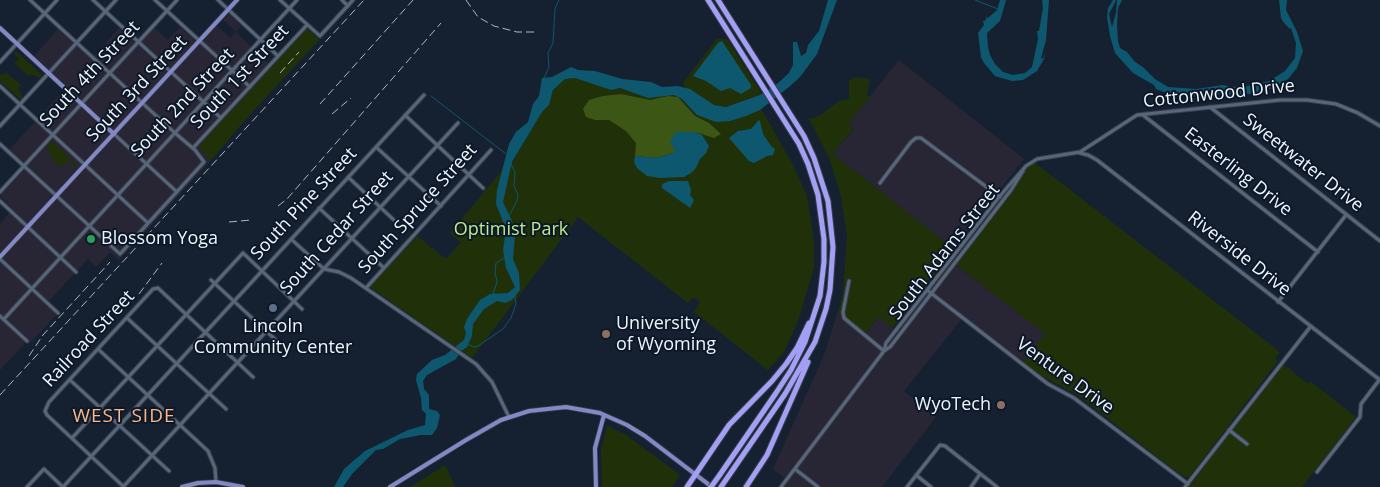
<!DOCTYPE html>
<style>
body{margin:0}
canvas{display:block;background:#152131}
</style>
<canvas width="1380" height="487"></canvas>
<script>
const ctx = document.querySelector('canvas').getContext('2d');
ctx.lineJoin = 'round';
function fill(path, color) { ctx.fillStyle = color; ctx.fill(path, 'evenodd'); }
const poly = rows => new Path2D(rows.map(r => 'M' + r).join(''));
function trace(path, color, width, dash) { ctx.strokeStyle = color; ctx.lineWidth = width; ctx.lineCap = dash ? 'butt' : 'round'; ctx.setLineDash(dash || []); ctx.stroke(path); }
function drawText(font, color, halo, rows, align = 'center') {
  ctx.font = font + ' "Open Sans",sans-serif'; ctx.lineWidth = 4; ctx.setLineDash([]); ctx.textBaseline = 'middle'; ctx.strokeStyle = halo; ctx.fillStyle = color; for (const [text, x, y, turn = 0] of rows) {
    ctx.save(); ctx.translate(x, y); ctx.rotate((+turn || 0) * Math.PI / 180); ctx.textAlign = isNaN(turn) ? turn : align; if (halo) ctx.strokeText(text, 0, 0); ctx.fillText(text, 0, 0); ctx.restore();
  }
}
fill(poly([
 [229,14,241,26,236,32,272,67,199,147,206,154,208,160,212,159,119,260,110,252,96,267,88,259,47,303,58,313,30,343,27,341,0,370,0,224,13,209,0,196,24,170,6,153,67,87,34,56,58,29,91,59,119,28,138,45,154,28,168,40,180,27,200,45,217,26,230,38,236,32,223,20],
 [899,60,1024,159,953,248,833,154,854,129,848,124],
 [949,260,1046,334,1021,365,961,320,904,391,936,417,882,487,783,487,788,481,773,469,824,355,838,311,866,333,879,317,895,330]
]), '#282535');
fill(poly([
 [307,29,319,39,318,41,244,121,226,143,212,159,208,160,206,154,198,147],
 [717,39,727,39,762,94,726,107,714,105,690,90,685,88,683,83],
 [16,51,42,75,40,78,31,74,28,76,15,63,19,59,14,53],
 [5,72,21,85,18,88,23,99,21,100,0,81,0,74,5,75],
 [856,77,870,79,867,95,870,97,848,124,854,128,833,154,953,248,892,328,878,317,866,333,838,311,843,294,847,236,841,196,829,158,809,119,819,116,839,101,849,99,849,81],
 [575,78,611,90,620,88,627,91,674,95,682,99,697,115,730,121,760,110,763,112,793,165,807,196,814,241,814,267,799,318,784,352,768,370,694,312,700,302,693,297,688,303,578,217,472,358,370,287,417,236,446,259,461,242,450,233,500,173,509,164,511,165,542,112,549,105,553,90,565,79],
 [52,141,77,165,73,170,73,163,69,160,62,167,59,165,58,166,51,160,53,157,50,155,51,153,46,148],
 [1034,162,1280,352,1275,358,1278,361,1189,477,1185,477,1173,469,1079,396,1042,376,1023,362,1045,334,955,264,1012,191,1024,172],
 [1283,364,1308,384,1310,381,1356,417,1302,487,1189,487],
 [607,426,626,435,680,475,672,487,602,487,601,450],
 [445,465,455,487,410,487]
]), '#203109');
fill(poly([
 [621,94,650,100,668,96,678,97,695,116,709,123,721,134,714,138,695,132,673,153,656,158,635,156,636,143,626,131,609,120,595,120,586,117,583,109,589,100,603,96]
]), '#3b5615');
fill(poly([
 [828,0,837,0,817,54,800,77,789,87,760,110,746,116,730,121,716,122,697,115,682,99,674,95,648,98,620,88,611,90,575,78,565,79,553,90,549,105,542,112,512,162,503,202,512,221,515,236,513,259,519,273,520,290,512,300,505,303,497,301,484,309,473,324,472,336,467,347,461,351,456,359,427,375,423,381,424,389,429,395,429,409,437,411,440,415,437,428,432,435,421,435,400,439,383,449,376,450,352,474,343,487,334,487,344,469,365,451,408,430,425,425,426,414,422,410,421,398,416,380,417,374,432,360,445,355,464,340,466,333,464,327,467,319,480,300,490,294,508,293,515,287,506,268,503,250,506,229,496,204,497,190,509,144,516,132,528,122,533,104,539,96,542,78,552,77,571,67,578,70,595,71,622,79,651,82,662,87,678,86,690,89,714,105,726,107,760,95,778,83,789,73,793,65,793,42,797,42,801,56,806,53,808,45,819,31],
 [1000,0,1006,0,1000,21,987,33,988,47,990,55,995,64,1003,72,1013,75,1025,73,1032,67,1038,39,1037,31,1039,31,1043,8,1042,1,1043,0,1049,0,1046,40,1041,58,1043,59,1045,52,1044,59,1037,71,1023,80,1012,81,995,76,984,63,981,57,978,33,984,25,983,21,986,20,986,17,988,18,997,10],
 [1113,0,1116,0,1109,14,1112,27,1116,13,1117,0,1122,0,1118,8,1117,24,1118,41,1120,48,1127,52,1134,61,1144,68,1155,79,1168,87,1196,89,1223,85,1232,87,1248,86,1269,81,1285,71,1295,58,1296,43,1291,28,1290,29,1284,23,1281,18,1279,0,1287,0,1286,10,1297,32,1303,51,1297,68,1288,79,1270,89,1260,93,1236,95,1211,94,1192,97,1172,95,1156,89,1154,85,1133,73,1115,53,1110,36,1107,17,1108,8],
 [722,41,751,85,751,88,741,94,730,88,721,91,706,81,693,76,718,43],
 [759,120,760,121,763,134,771,146,775,149,773,155,767,156,754,163,749,161,729,138,738,131,751,129],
 [676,132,695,132,702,135,709,146,706,153,700,159,696,168,691,173,684,177,660,178,647,176,637,168,634,162,635,156,656,158,673,153,675,150,670,142],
 [669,181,688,181,691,190,690,195,694,200,690,208,662,188,662,184]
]), '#0d576f');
trace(poly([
 [975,0,998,9],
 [544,78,549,67,548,53,553,43,555,9,559,0],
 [431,96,506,154],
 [509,216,517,201,518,195,514,186,515,172,510,162],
 [460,221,468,227,482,228,500,233,507,231],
 [493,294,497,282,495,272,496,263,504,258],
 [467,344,474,347,478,346,503,329,511,318,516,304,515,296]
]), '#0d576f', 1);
const minor = poly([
 [93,0,221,118],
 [155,0,250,87],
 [218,0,278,56],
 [280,0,320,36,353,0],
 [342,0,348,6],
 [0,62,57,0],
 [0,86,148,223],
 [1210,107,1380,241],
 [405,115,483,188],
 [1143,115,1318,252],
 [0,126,116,0],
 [114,134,177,192],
 [0,144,120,254,204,162,195,150,175,133,30,0],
 [376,147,441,206],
 [193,148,307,25],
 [1080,153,1088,155,1097,160,1380,380],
 [348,177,396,222],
 [880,183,911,142,916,138,921,138,1000,197],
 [0,192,177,0],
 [0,201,76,272],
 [319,208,384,268],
 [291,239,324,269,339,272,351,278,476,364,492,382,509,417],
 [0,259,58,313],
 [211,280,278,342],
 [849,281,843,312,844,318,884,351],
 [366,288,491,150],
 [927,290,1048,384,1074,398,1188,484],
 [1278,302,1346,215],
 [0,316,27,341],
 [127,318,226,409],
 [4,319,297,0],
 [98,349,208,451,215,468,216,482],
 [884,351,886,343,999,197,1026,166,1037,159,1080,152,1137,115,1280,100,1307,100,1336,104,1358,113,1380,126],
 [70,380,169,471],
 [1229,430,1247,444],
 [72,438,243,253,302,309],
 [795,469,818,487],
 [1317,472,1360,417,1361,404,1380,379],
 [916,475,931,487],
 [27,487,44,469,63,487],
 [63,487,424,95],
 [123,487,458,123],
 [124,487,47,415,45,411,49,402,153,289,158,288,253,377],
 [781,487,884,351,890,347,1011,190,1023,171],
 [907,487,940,445,945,446,997,487],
 [971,487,980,474],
 [1185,487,1311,326]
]);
const major = poly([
 [0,28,114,134],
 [0,257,237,0],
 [182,487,198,483,216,482,243,487],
 [390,487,466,440,501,420,529,411,566,407,600,413,627,425,645,436,712,487],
 [596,487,595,448,604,415]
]);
const highway = poly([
 [708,0,799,144,808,164,818,195,824,239,824,262,820,296,805,342,791,370,776,393,719,476],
 [718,0,804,136,814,158,828,201,833,247,830,290,826,309,815,342,785,394,721,487],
 [687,487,729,425,772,381,786,364,797,348,809,323],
 [746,487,767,455,808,362]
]);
trace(minor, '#363e4b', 5);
trace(major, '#363e4b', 5.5);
trace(highway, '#363e4b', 7);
trace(minor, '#58667a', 3);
trace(major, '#8488c4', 4);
trace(highway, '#a29ff5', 5);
trace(poly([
 [466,0,478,17,494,26,517,32,536,32],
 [280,73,299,52],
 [320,104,413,0],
 [332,114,351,98],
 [278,206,287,199,441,23],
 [229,222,251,220],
 [139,294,162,263],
 [29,356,43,335,110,262],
 [0,395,364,0]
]), '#adb6c1', 1, [8, 4]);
const highwayBridge = poly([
 [711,487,719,476]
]);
trace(highwayBridge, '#363e4b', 7, []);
trace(highwayBridge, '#a29ff5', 5);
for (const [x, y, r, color] of [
 [91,239,5,"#2e9e5b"],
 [273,308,5,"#5c6f8a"],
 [606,334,5,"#8d6e63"],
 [1001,405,5,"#8d6e63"]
]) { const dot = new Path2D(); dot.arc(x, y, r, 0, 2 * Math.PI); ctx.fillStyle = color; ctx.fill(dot); trace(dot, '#0c1727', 2); }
drawText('18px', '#eef5fe', '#0c1727', [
 ["South 4th Street",90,74,-47],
 ["South 1st Street",240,77,-47],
 ["South 3rd Street",137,89,-47],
 ["Cottonwood Drive",1219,94,-6],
 ["South 2nd Street",183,103,-47],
 ["Sweetwater Drive",1303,163,38],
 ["Easterling Drive",1238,172,38],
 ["South Pine Street",304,204,-47],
 ["South Spruce Street",418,209,-48],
 ["South Cedar Street",337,233,-48],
 ["South Adams Street",945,252,-52],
 ["Riverside Drive",1239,254,38],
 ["Railroad Street",89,339,-47],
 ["Venture Drive",1065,376,36]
]);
drawText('18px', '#beea8f', '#0c1727', [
 ["Optimist Park",511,230]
]);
drawText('18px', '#eef5fe', '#0c1727', [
 ["Blossom Yoga",101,239],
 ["University",616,324],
 ["of Wyoming",616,345],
 ["Lincoln",273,327,"center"],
 ["Community Center",273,348,"center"],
 ["WyoTech",991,405,"right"]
], 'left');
ctx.letterSpacing = '1px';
drawText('19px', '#fcb68a', '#0c1727', [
 ["WEST SIDE",124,417]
]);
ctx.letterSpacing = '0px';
</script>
